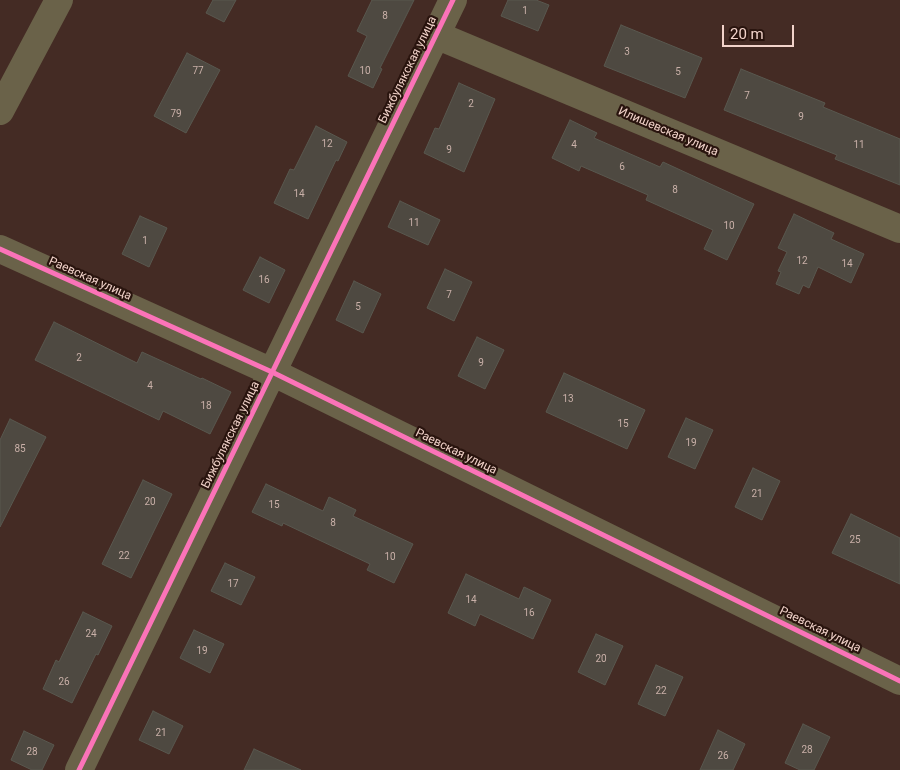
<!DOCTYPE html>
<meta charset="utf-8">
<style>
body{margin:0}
#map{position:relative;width:900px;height:770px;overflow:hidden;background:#442b24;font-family:Roboto,sans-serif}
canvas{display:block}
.scale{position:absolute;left:722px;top:25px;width:72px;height:22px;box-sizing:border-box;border:2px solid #f2d3ca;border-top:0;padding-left:6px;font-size:15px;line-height:18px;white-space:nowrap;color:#f2d3ca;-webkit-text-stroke:4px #29140e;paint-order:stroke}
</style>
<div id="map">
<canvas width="900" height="770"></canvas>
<div class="scale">20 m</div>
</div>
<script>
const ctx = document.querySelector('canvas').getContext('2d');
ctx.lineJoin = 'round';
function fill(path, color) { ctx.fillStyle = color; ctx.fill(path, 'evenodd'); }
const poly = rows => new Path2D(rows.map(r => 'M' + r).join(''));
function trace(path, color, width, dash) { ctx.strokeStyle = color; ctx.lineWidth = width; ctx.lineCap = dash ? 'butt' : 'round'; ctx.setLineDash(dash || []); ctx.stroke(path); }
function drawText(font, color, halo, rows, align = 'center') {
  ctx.font = font + ' Roboto,sans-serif'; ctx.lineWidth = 4.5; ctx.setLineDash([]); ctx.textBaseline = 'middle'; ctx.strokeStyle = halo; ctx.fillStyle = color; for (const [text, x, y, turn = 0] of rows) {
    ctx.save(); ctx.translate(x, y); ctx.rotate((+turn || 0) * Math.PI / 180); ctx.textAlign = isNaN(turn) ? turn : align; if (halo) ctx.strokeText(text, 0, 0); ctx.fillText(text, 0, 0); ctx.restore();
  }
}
const building = poly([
 [213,0,236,0,224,22,206,13,213,0],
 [372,0,414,0,380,68,382,69,373,88,348,76,367,36,357,31,372,0],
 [508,0,536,0,549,5,538,31,501,16,508,0],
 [621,25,702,58,685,98,604,66,621,25],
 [187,53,220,70,186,133,154,116,187,53],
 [741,69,825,103,823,107,900,139,900,185,835,159,837,155,724,110,741,69],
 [459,83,495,99,464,172,424,153,435,128,439,129,459,83],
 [570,120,597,133,594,138,660,167,663,162,754,204,727,260,704,249,713,230,646,200,648,195,581,166,579,171,552,158,570,120],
 [316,126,347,142,338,161,336,160,308,219,274,203,290,169,294,170,316,126],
 [400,201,440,220,428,245,388,227,400,201],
 [794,214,834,233,831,239,864,254,851,283,818,267,809,288,803,285,799,294,776,284,781,272,778,271,787,252,778,248,794,214],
 [140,216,167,228,149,267,122,254,140,216],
 [260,257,285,270,269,303,243,290,260,257],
 [445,269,472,282,454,321,427,308,445,269],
 [354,281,381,294,363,333,336,320,354,281],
 [54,322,137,363,142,352,201,379,202,378,231,392,210,434,163,411,159,420,35,360,54,322],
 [477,337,504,350,485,389,458,376,477,337],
 [564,373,645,410,627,449,546,412,564,373],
 [686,418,713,430,695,469,668,457,686,418],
 [10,419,46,437,0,527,0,440,10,419],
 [753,468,780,481,762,520,735,507,753,468],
 [143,480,172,494,131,578,102,564,143,480],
 [266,484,323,511,329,497,356,510,353,516,413,544,394,583,367,570,370,564,283,523,282,526,252,512,266,484],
 [851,514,900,538,900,584,832,553,851,514],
 [225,563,255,577,241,605,211,591,225,563],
 [466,574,519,599,524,587,551,600,533,639,480,614,475,626,448,613,466,574],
 [83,612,112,626,98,655,96,654,72,703,43,689,56,660,59,662,83,612],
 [194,630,224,644,210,673,180,658,194,630],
 [596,634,623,646,605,685,578,672,596,634],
 [656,665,683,677,665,716,638,704,656,665],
 [153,711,183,726,169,754,139,740,153,711],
 [803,724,830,737,814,770,800,770,785,763,803,724],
 [718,730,745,744,733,770,700,770,718,730],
 [24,731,54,745,42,770,32,770,11,760,24,731],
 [254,749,301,770,244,770,254,749]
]);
fill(building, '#4e4941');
trace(building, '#59584f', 1);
trace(poly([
 [436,35,900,229],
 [0,111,59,0],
 [0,249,272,372,900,681],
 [79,770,453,0]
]), '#6a6249', 28);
trace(poly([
 [0,249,272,372,900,681],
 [79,770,453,0]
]), '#fb73b8', 5);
drawText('10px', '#c9b0a8', null, [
 ["1",525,11],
 ["8",385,16],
 ["3",627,52],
 ["77",198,71],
 ["10",365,71],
 ["5",678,72],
 ["7",747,96],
 ["2",471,104],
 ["79",176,114],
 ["9",801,117],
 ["12",327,144],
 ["4",574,145],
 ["11",859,145],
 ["9",449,150],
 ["6",622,167],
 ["8",675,190],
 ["14",299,194],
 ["11",414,223],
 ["10",729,226],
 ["1",145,241],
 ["12",802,261],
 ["14",847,264],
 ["16",264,280],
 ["7",449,295],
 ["5",358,307],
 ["2",79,358],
 ["9",481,363],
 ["4",150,386],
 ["13",568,399],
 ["18",206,406],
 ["15",623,424],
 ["19",691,443],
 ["85",20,449],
 ["21",757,494],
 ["20",150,502],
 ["15",274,505],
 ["8",333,523],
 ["25",855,540],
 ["22",124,556],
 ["10",390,557],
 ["17",233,584],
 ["14",471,600],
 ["16",529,613],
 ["24",91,634],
 ["19",202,651],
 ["20",601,659],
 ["26",64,682],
 ["22",661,691],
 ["21",161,733],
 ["28",807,750],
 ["28",32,752],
 ["26",723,756]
]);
drawText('12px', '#f2d3ca', '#29140e', [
 ["Бижбулякская улица",408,70,-64],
 ["Илишевская улица",668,132,23],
 ["Раевская улица",90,279,24],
 ["Бижбулякская улица",231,435,-64],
 ["Раевская улица",456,452,26],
 ["Раевская улица",820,630,26]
]);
</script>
